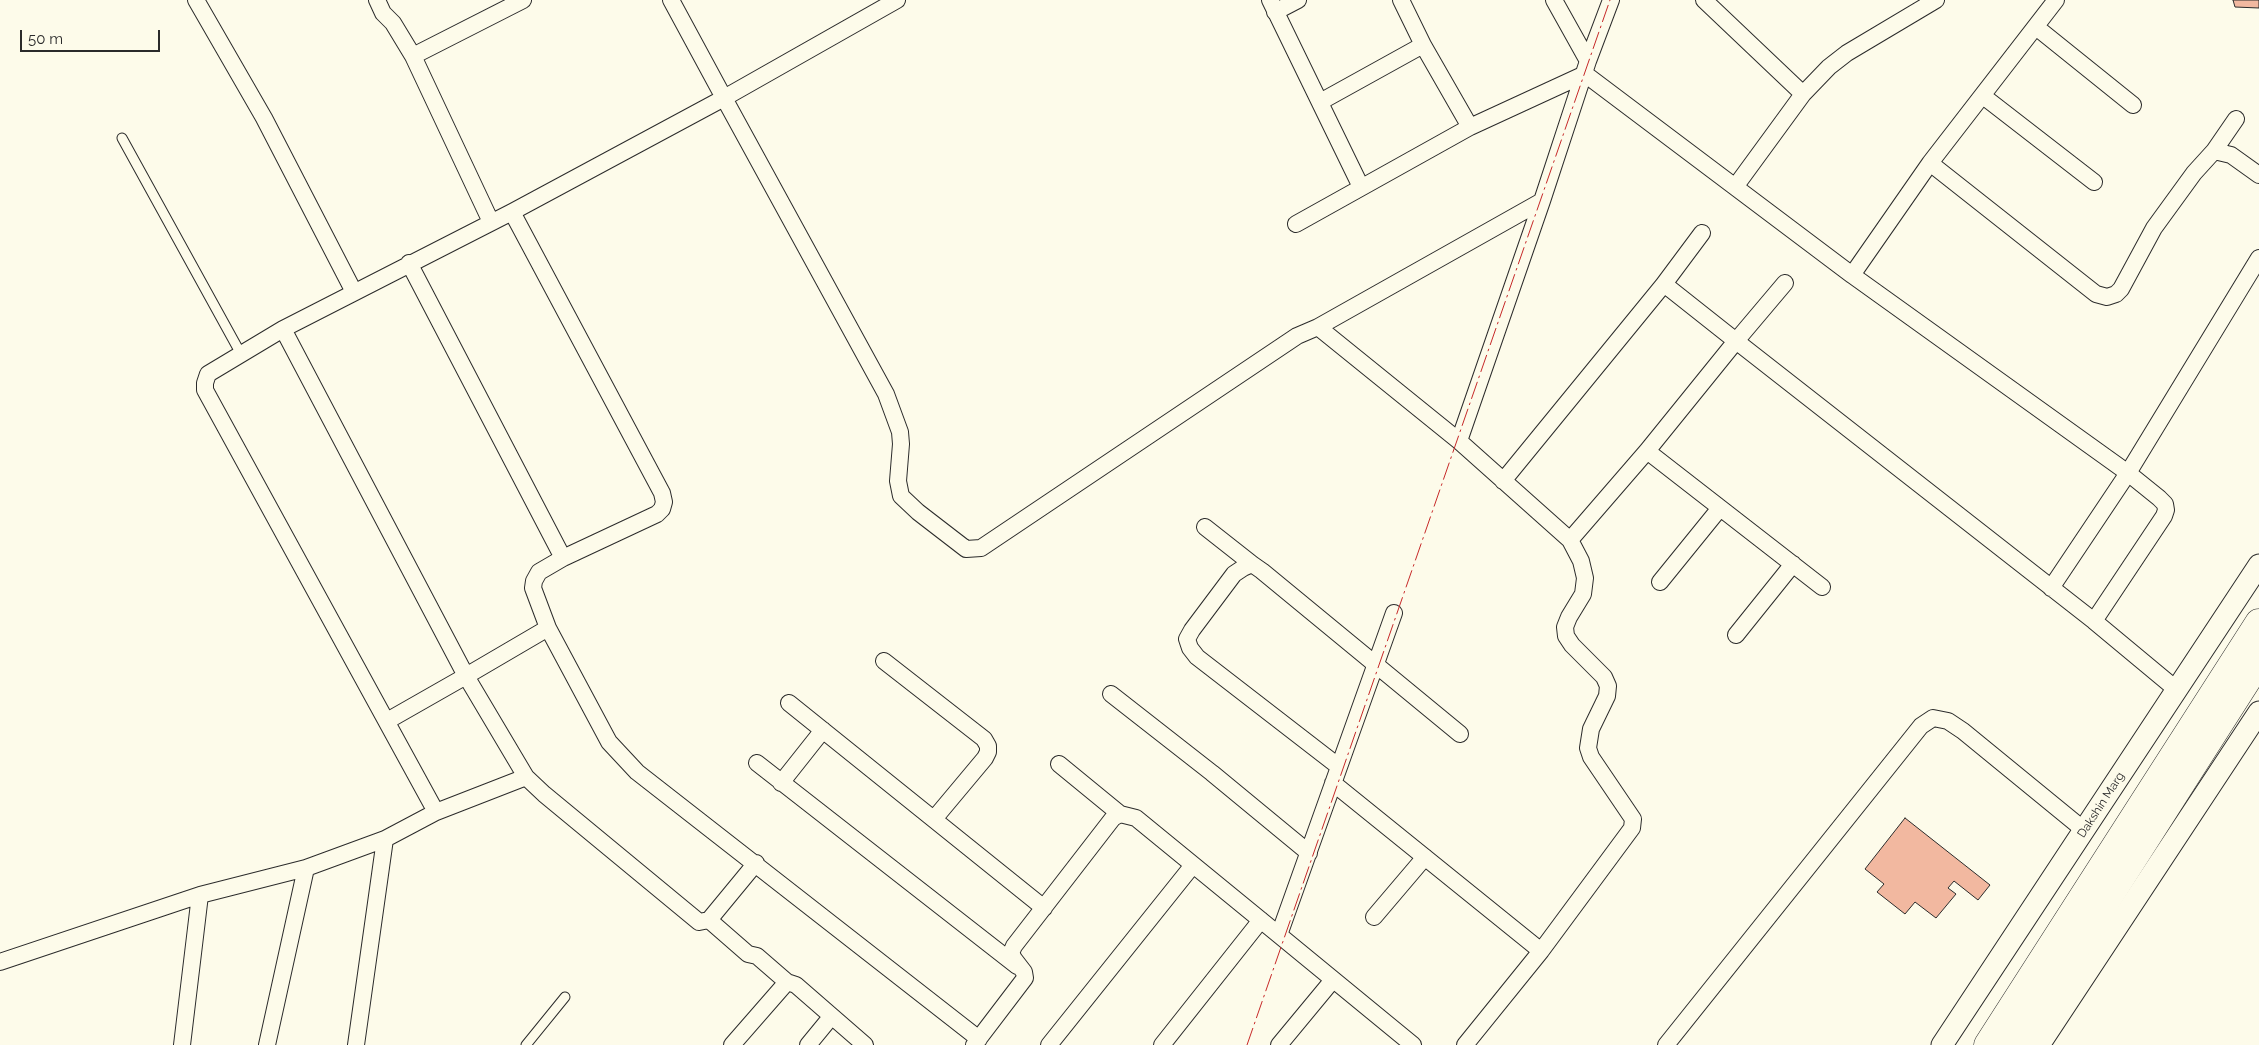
<!DOCTYPE html>
<style>
body{margin:0}
#map{position:relative;width:2259px;height:1045px;overflow:hidden;background:#fdfbea;font-family:Raleway,sans-serif}
canvas{display:block}
.scale{position:absolute;left:20px;top:30px;width:140px;height:22px;box-sizing:border-box;border:2px solid #2b2b2b;border-top:0;padding-left:6px;font-size:15px;line-height:18px;white-space:nowrap;color:#2b2b2b;-webkit-text-stroke:4px #fdfbea;paint-order:stroke}
</style>
<div id="map">
<canvas width="2259" height="1045"></canvas>
<div class="scale">50 m</div>
</div>
<script>
const ctx = document.querySelector('canvas').getContext('2d');
ctx.lineJoin = 'round';
function fill(path, color) { ctx.fillStyle = color; ctx.fill(path, 'evenodd'); }
const poly = rows => new Path2D(rows.map(r => 'M' + r).join(''));
function trace(path, color, width, dash) { ctx.strokeStyle = color; ctx.lineWidth = width; ctx.lineCap = dash ? 'butt' : 'round'; ctx.setLineDash(dash || []); ctx.stroke(path); }
function drawText(font, color, halo, rows, align = 'center') {
  ctx.font = font + ' Raleway,sans-serif'; ctx.lineWidth = 4; ctx.setLineDash([]); ctx.textBaseline = 'middle'; ctx.strokeStyle = halo; ctx.fillStyle = color; for (const [text, x, y, turn = 0] of rows) {
    ctx.save(); ctx.translate(x, y); ctx.rotate((+turn || 0) * Math.PI / 180); ctx.textAlign = isNaN(turn) ? turn : align; if (halo) ctx.strokeText(text, 0, 0); ctx.fillText(text, 0, 0); ctx.restore();
  }
}
const building = poly([
 [2233,0,2259,0,2259,8,2235,7,2233,0],
 [1905,818,1990,885,1978,900,1954,881,1948,888,1956,894,1936,918,1915,902,1905,914,1877,892,1884,884,1865,869,1905,818]
]);
fill(building, '#f2b8a0');
trace(building, '#2b2b2b', 1);
const service = poly([
 [122,138,241,354],
 [526,1045,565,997]
]);
const minor = poly([
 [196,0,264,118,354,292],
 [377,0,383,13,393,23,413,56,491,222],
 [671,0,724,98,897,0],
 [1270,0,1361,187],
 [1401,0,1423,45,1470,127],
 [1554,0,1588,61],
 [1704,0,1803,94],
 [2056,0,1930,163,2096,294,2107,297,2116,294,2121,289,2154,228,2194,173,2214,151,2231,155,2259,175],
 [1275,12,1298,0],
 [2036,27,2133,105],
 [413,56,523,0],
 [1983,96,2094,182],
 [1320,102,1423,45],
 [2214,151,2236,119],
 [1735,187,1803,94,1829,67,1847,53,1936,0],
 [512,212,662,493,664,502,662,509,657,514,563,558],
 [1296,224,1470,127,1585,74,1852,275,2128,473,2259,258],
 [1852,275,1930,163],
 [1785,283,1736,341,2094,621,2177,690],
 [1664,284,1702,233],
 [1318,327,1542,201],
 [283,329,466,676,548,628,533,588,534,581,539,572,563,558,409,263],
 [1647,451,1822,587],
 [1503,481,1664,284,1736,341,1647,451,1570,540],
 [1205,527,1252,564],
 [1660,582,1720,508],
 [2051,588,2128,473,2159,498,2165,504,2166,510,2164,516,2094,621],
 [1394,613,1279,935,1413,1045],
 [548,628,609,742,637,772,979,1039],
 [1736,635,1793,564],
 [884,661,984,739,988,746,988,752,985,758,934,819],
 [1111,694,1212,773,1309,853],
 [789,703,1044,908],
 [387,721,466,676,526,777,436,812,205,390,205,383,208,374,283,329,512,212,724,98,886,394,900,432,901,444,898,481,901,496,918,512,966,549,981,548,1297,336,1318,327,1459,441],
 [757,763,1017,966],
 [1059,764,1120,814],
 [1338,766,1197,657,1190,648,1187,639,1192,630,1234,574,1243,568,1252,564,1262,571,1460,734],
 [526,777,544,794,699,922,709,920,756,863],
 [781,783,823,730],
 [1333,783,1541,951],
 [1374,917,1425,857],
 [709,920,748,954,757,956,787,982,796,985,865,1045],
 [0,962,200,895],
 [182,1045,200,895,306,868],
 [267,1045,306,868,385,839],
 [356,1045,385,839,436,812],
 [732,1045,787,982],
 [808,1045,831,1017],
 [974,1045,1025,978,1024,972,1014,959,1011,953,1014,946,1113,818,1120,814,1136,818,1279,935],
 [1049,1045,1193,865],
 [1162,1045,1261,920],
 [1279,1045,1332,981],
 [1465,1045,1541,951,1632,828,1633,819,1591,757,1588,748,1591,729,1607,696,1608,686,1604,677,1572,645,1566,636,1565,627,1569,617,1583,594,1585,578,1581,561,1570,540,1459,441,1542,201,1588,61,1611,0],
 [1666,1045,1921,726,1933,718,1948,721,1963,731,2084,830]
]);
const tertiary = poly([
 [1942,1045,2259,565],
 [2039,1045,2259,712]
]);
const trunk = poly([
 [1988,1045,2259,623],
 [2014,1045,2259,661]
]);
trace(service, '#2b2b2b', 11);
trace(minor, '#2b2b2b', 18);
trace(tertiary, '#2b2b2b', 23);
trace(trunk, '#2b2b2b', 29);
trace(service, '#fdfbea', 9);
trace(minor, '#fdfbea', 16);
trace(tertiary, '#fdfbea', 21);
trace(trunk, '#fdfbea', 28);
trace(poly([
 [1247,1045,1610,0]
]), '#c62828', 1, [18, 4, 2.5, 4]);
drawText('12px', '#2b2b2b', '#fdfbea', [
 ["Dakshin Marg",2101,805,-57]
]);
</script>
